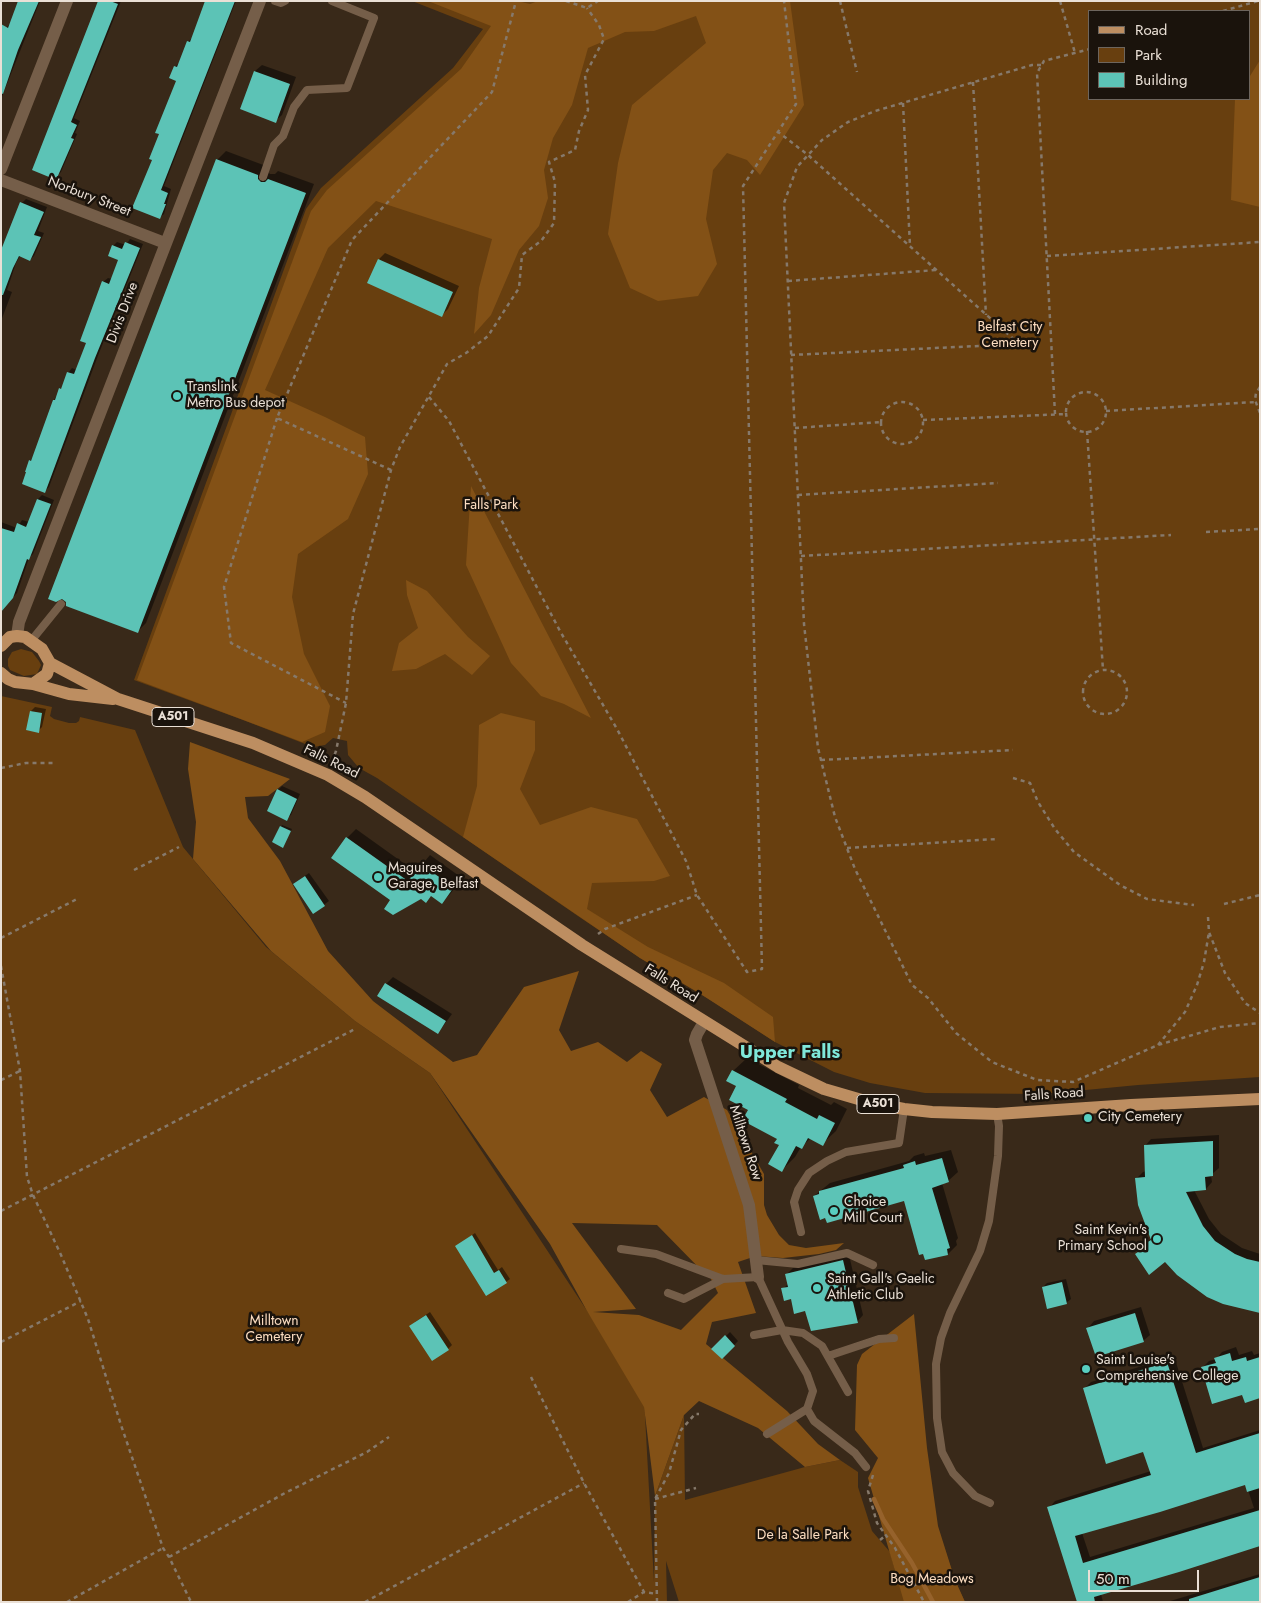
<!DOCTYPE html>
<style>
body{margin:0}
#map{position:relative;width:1261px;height:1603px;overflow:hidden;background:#392919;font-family:Jost,sans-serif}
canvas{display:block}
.frame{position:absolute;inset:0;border:2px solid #eae0d6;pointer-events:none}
.legend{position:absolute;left:1088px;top:10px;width:162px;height:90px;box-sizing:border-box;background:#1a130c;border:1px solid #6d655d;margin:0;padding:6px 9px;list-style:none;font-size:15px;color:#eae0d6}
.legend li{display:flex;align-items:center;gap:10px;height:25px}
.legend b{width:25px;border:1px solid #6d655d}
.scale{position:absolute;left:1088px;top:1570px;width:111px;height:22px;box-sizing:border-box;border:2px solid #eae0d6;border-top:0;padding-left:6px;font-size:15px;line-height:18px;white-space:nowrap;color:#eae0d6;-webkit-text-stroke:4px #1a130c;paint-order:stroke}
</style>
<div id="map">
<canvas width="1261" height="1603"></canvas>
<div class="frame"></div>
<ul class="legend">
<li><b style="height:6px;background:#bd8e61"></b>Road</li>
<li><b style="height:14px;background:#683f0f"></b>Park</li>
<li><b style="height:14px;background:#5cc3b6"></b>Building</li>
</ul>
<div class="scale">50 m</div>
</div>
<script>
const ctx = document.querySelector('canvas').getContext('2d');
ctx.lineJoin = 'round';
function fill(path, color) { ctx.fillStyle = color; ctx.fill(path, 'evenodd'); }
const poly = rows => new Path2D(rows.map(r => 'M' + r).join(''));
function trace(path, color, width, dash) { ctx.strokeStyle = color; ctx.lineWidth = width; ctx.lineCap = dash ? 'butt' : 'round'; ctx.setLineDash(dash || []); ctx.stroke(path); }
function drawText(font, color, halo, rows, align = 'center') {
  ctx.font = font + ' Jost,sans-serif'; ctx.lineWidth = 5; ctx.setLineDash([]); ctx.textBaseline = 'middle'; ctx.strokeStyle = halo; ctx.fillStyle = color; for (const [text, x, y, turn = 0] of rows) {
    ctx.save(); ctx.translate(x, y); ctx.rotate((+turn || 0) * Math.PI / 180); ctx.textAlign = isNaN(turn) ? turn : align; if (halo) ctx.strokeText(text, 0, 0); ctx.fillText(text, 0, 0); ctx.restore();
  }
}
fill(poly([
 [412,1,1260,1,1260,1077,1138,1085,1044,1094,925,1093,870,1083,834,1072,775,1042,712,1001,640,958,575,914,377,778,359,768,348,755,347,741,333,738,325,745,313,747,243,720,134,680,306,209,321,188,453,68,483,29],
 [1090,11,1250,11,1250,99,1090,99],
 [21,649,32,652,39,661,41,665,37,674,24,676,10,670,8,666,8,659,12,652],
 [1,696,52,707,50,716,54,719,69,723,76,723,79,721,80,717,135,730,183,847,266,947,355,1021,430,1073,644,1397,654,1582,655,1496,684,1415,685,1500,805,1467,840,1460,858,1472,858,1487,872,1531,890,1552,897,1578,944,1547,955,1580,965,1602,679,1602,666,1561,667,1602,1,1602]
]), '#683f0f');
fill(poly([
 [428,1,517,1,530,4,538,1,790,1,804,105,760,175,747,160,727,153,713,170,706,219,717,264,698,296,658,301,630,288,608,234,618,163,632,105,706,43,696,16,654,31,625,32,588,48,572,105,553,138,544,170,548,198,539,226,519,250,491,315,474,334,479,288,492,239,376,201,328,248,265,390,325,417,365,437,368,474,348,519,298,554,292,597,304,654,330,706,325,732,302,742,137,680,311,211,327,190,461,69,491,26],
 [1260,60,1260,207,1231,200,1235,99,1250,99,1250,76],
 [471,486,591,718,564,704,541,696,511,663,466,565],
 [406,580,427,591,468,637,490,656,472,675,445,654,416,669,392,671,399,643,418,628,407,595],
 [501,713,535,721,535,750,520,789,540,825,591,807,637,819,670,876,654,881,592,883,587,909,648,947,724,983,773,1017,775,1042,699,993,640,958,463,837,477,786,479,725],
 [190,742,290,779,268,796,245,797,248,818,280,861,328,951,373,1001,453,1062,477,1055,524,987,579,971,559,1030,571,1051,598,1042,627,1062,641,1051,662,1064,650,1090,667,1117,704,1097,727,1110,764,1174,764,1205,767,1215,779,1235,789,1245,806,1248,844,1243,836,1250,819,1254,783,1258,756,1256,738,1262,756,1313,712,1322,706,1344,787,1411,818,1444,840,1460,805,1467,758,1428,699,1401,684,1415,655,1496,644,1407,587,1311,550,1244,430,1073,355,1021,271,951,193,859,196,822,188,769],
 [572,1223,657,1225,703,1272,707,1271,718,1293,681,1330,639,1315,593,1312,636,1309],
 [914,1314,927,1448,938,1526,955,1580,965,1602,904,1602,868,1478,878,1458,855,1430,857,1365,862,1354]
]), '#835116');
fill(poly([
 [20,1,40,1,1,99,1,42,7,27,11,23],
 [100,1,121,1,74,118,80,121,75,133,77,134,61,172,57,176],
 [207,1,236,1,164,186,171,189,164,214,159,218,153,159,178,80,175,67,179,63,188,42,192,38],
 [262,65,296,77,282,115,275,121,242,109,255,71],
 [226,151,266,166,266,169,270,174,275,174,278,171,314,184,146,623,137,632,217,160],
 [26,199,47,207,38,231,44,233,34,256,30,260,20,256,16,263,7,290,12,292,1,321,1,253,22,203],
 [130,239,143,244,99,353,49,487,45,491,30,461,33,458,54,400,63,386,68,373,72,368,77,370,87,343,103,282,108,278,112,279,120,260,113,246,117,242,126,245],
 [385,253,459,286,448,309,441,316,379,259],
 [42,495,54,500,33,554,29,558,17,593,11,599,1,598,1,522,17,528,22,520,29,522,38,499],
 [35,707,46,709,42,727,38,731,31,711],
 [282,786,300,794,291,815,286,819,278,790],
 [282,825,292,829,284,844,281,827],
 [356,829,416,872,430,855,462,878,451,893,442,902,432,895,426,901,421,897,392,900,347,838],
 [309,873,329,901,314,912,299,880],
 [393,977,452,1014,438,1033,386,984],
 [747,1058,799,1085,798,1088,831,1105,834,1102,847,1109,836,1131,822,1144,811,1138,801,1147,795,1157,782,1170,780,1145,778,1138,750,1119,750,1109,737,1086,733,1071],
 [1219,1135,1219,1168,1211,1175,1212,1182,1206,1189,1194,1190,1209,1219,1221,1234,1242,1248,1260,1254,1260,1311,1165,1260,1136,1254,1142,1249,1140,1247,1152,1238,1137,1178,1143,1172,1146,1171,1145,1146,1151,1139],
 [951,1150,958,1172,948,1181,942,1183,958,1238,956,1241,957,1245,948,1254,905,1199,814,1196,830,1183,909,1161,914,1156,924,1153,925,1156],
 [475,1233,498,1270,502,1267,510,1279,506,1282,457,1246],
 [849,1255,863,1315,857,1322,806,1310,783,1289,789,1283,787,1274,793,1268],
 [1066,1279,1071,1299,1066,1303,1043,1287,1047,1283],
 [1141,1307,1150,1335,1143,1341,1088,1328,1094,1321],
 [430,1312,452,1345,448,1349,415,1322],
 [730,1332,738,1341,722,1358,713,1349],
 [1236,1347,1239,1355,1252,1351,1254,1355,1260,1353,1260,1397,1243,1393,1202,1368,1209,1361,1216,1359,1222,1352],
 [1174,1356,1203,1448,1260,1430,1260,1545,1101,1594,1103,1602,1078,1602,1049,1508,1055,1501,1151,1471,1144,1451,1084,1389,1091,1382],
 [1246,1484,1254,1508,1090,1557,1082,1533],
 [1260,1574,1260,1602,1167,1602]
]), '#0007');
trace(poly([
 [874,1499,883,1519,912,1563,933,1602]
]), '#96622b', 4.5);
fill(poly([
 [18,1,39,1,18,50,3,94,1,93,1,24,8,28],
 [98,1,110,1,118,4,71,122,77,125,71,138,74,139,57,178,50,175,49,177,32,170],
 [205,1,235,1,161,190,168,193,164,204,166,204,160,219,132,208,152,160,149,159,159,134,155,133,176,81,169,78,174,66,177,67,187,41,190,42],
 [254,71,290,84,276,123,240,109],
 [216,159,258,175,258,179,261,182,265,182,268,179,306,193,138,633,66,606,66,602,62,599,56,602,48,599],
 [20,202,44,212,34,235,41,237,30,261,19,256,13,268,3,295,1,295,1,250],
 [125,242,140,248,95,358,45,493,22,484,26,472,25,472,29,460,31,461,53,400,55,400,59,388,61,389,67,372,74,374,86,343,80,341,102,281,109,284,118,260,108,256,112,245,122,249],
 [378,259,453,292,442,317,367,283],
 [37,499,51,504,29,560,27,559,13,598,1,612,1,528,14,532,17,523,26,527],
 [30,711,42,713,39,733,26,730],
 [277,789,297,799,287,821,267,811],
 [280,826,291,831,283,848,272,842],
 [346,837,408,881,420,864,454,887,442,904,431,896,426,903,421,899,393,915,384,909,390,900,331,858],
 [305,876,325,906,313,914,293,884],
 [385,983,446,1021,438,1034,377,996],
 [732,1070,787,1099,785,1102,817,1119,819,1115,835,1123,823,1146,808,1138,802,1149,796,1146,782,1172,768,1164,779,1145,774,1143,777,1139,747,1123,749,1119,744,1117,748,1110,729,1100,736,1086,726,1081],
 [1213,1141,1213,1176,1205,1177,1206,1190,1186,1192,1203,1226,1215,1241,1235,1254,1247,1259,1260,1262,1260,1313,1223,1304,1207,1297,1177,1275,1165,1262,1149,1275,1135,1254,1141,1250,1139,1247,1151,1240,1138,1205,1135,1178,1145,1177,1144,1145],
 [942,1158,949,1182,932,1188,950,1248,947,1249,948,1255,925,1260,923,1254,919,1255,904,1201,827,1223,825,1218,820,1220,813,1196,819,1194,819,1191,904,1168,903,1165,915,1161,916,1165],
 [472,1235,494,1273,499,1270,507,1283,486,1296,455,1246],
 [843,1260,858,1323,811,1331,805,1311,794,1314,791,1299,784,1301,781,1288,788,1287,785,1274],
 [1062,1282,1067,1304,1047,1309,1042,1287],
 [1135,1313,1144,1342,1096,1357,1086,1328],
 [426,1315,449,1350,432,1361,409,1326],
 [725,1335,735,1346,722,1359,711,1349],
 [1230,1353,1232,1361,1246,1357,1247,1361,1260,1357,1260,1398,1245,1403,1242,1395,1212,1404,1201,1367,1216,1363,1214,1358],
 [1167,1362,1196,1453,1260,1433,1260,1488,1247,1492,1245,1485,1160,1512,1075,1536,1083,1563,1260,1510,1260,1546,1179,1572,1094,1597,1095,1602,1077,1602,1047,1507,1151,1475,1143,1452,1106,1464,1083,1388],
 [1260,1577,1260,1602,1189,1602,1189,1599]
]), '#5cc3b6');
trace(poly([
 [566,1,587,8,598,1],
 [840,1,857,72],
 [1060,1,1075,53],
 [1223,11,1258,1],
 [1041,65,1032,65,875,111,848,122,822,140,797,167,784,203,804,624,818,748,835,817,855,869,912,985,928,998,956,1033,992,1062,1037,1080,1073,1082,1158,1045,1220,1027,1260,1023],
 [973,82,986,315],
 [903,103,910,246],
 [777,131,808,155,1019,344],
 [1047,256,1260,242],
 [788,281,936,270],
 [791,355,1019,344],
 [1260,387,1256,393,1255,400,1260,413],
 '1066 412a20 20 0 1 1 40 0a20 20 0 1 1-40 0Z',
 [429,397,449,421,560,631,617,729,686,861,697,895,747,972,762,969,743,186,796,104,784,1],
 '881 423a21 21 0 1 1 42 0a21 21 0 1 1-42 0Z',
 [1106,411,1256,402],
 [1055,414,1037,73,1044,61,1090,49],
 [277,418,224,587,231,643,346,703],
 [923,420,1066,414],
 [795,428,881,422],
 [1087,431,1103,670],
 [391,470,277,418,352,240,492,92,516,1],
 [798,495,998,483],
 [1206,532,1260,529],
 [801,556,1171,535],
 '1083 692a22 22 0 1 1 44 0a22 22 0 1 1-44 0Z',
 [821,760,1013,750],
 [332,762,336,751,346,703,353,614,391,470,400,447,447,364,466,353,488,336,519,288,522,255,541,241,554,223,555,182,549,162,575,150,579,131,588,110,585,75,604,39,599,25,587,8],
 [1,768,26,763,56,763],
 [1013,778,1030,783,1038,802,1055,829,1074,852,1120,885,1147,899,1194,905],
 [847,848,997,839],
 [134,870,179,847],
 [1224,904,1260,895],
 [1208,917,1209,932,1225,973,1245,1003,1260,1013],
 [598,934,605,929,697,895],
 [1,938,79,898],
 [1,966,20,1071,27,1177,33,1195,61,1255,88,1319,121,1425,163,1548,169,1557,191,1602],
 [1158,1045,1185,1012,1197,985,1204,962,1209,932],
 [1,1080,20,1071],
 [1,1211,355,1029],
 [1,1342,81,1301],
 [531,1377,584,1483,644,1592],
 [873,1475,868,1491,877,1523,895,1548,924,1602],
 [655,1499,696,1488],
 [880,1540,886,1535],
 [169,1557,285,1493,367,1452,389,1437],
 [67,1602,163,1548],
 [365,1602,584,1483],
 [628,1602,644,1592,657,1594],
 [657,1602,655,1499,669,1473,681,1430,695,1414,699,1414]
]), '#86796b', 2.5, [4, 4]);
trace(poly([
 [275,1,281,3,285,1],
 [263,177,274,145,283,136,294,107,307,90,347,88,374,18,332,1],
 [31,641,61,604],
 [801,1232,794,1202,798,1190,809,1173,827,1161,846,1152,899,1143,904,1109],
 [621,1249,656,1254,723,1279,758,1277,788,1342,807,1374,813,1391,807,1409,814,1421,855,1453,866,1467],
 [756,1260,798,1264,847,1253,873,1265],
 [668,1293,684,1299,723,1279],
 [754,1335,782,1330,803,1333,822,1346,848,1392],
 [828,1356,879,1339,894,1338],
 [767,1434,807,1409],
 [990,1503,975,1496,953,1473,942,1452,937,1418,936,1364,941,1338,950,1313,980,1251,989,1221,998,1156,999,1126,997,1114]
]), '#755e49', 8);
trace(poly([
 [1,169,67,1],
 [1,180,165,243],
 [17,636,19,622,260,1],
 [704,1022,697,1034,695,1040,749,1205,758,1277]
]), '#755e49', 12);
trace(poly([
 [1,646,10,637,17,636,25,637,42,649,50,663,47,674,33,684,15,682,8,679,1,673],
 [50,663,118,699,253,743,328,775,365,797,582,945,778,1067,824,1089,872,1103,904,1109,932,1112,997,1114,1131,1105,1260,1099],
 [33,684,69,694,113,699]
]), '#bd8e61', 12);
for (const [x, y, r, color] of [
 [177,396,5,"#58cec0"],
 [378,877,5,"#58cec0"],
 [1088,1118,5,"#58cec0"],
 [834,1211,5,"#58cec0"],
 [1157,1239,5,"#58cec0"],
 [817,1288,5,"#58cec0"],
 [1086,1369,5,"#58cec0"]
]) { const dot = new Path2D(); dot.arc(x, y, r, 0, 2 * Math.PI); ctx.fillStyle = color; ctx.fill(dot); trace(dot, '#1a130c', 2); }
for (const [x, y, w] of [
 [173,717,42],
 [878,1104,42]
]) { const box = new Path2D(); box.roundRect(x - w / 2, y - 9.5, w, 19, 4); ctx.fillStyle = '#1a130c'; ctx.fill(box); trace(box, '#eae0d6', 1); }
drawText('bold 12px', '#eae0d6', null, [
 ["A501",173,717],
 ["A501",878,1104]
]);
drawText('14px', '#eae0d6', '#1a130c', [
 ["Norbury Street",89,197,21],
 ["Divis Drive",123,313,-69],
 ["Falls Road",331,762,26],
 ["Falls Road",671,984,32],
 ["Falls Road",1054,1095,-4],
 ["Milltown Row",745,1143,72]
]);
drawText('14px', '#fcddc1', '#1a130c', [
 ["Belfast City",1010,328],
 ["Cemetery",1010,344],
 ["Falls Park",491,506],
 ["Milltown",274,1322],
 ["Cemetery",274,1338],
 ["De la Salle Park",803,1536],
 ["Bog Meadows",932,1580]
]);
drawText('14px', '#eae0d6', '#1a130c', [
 ["Translink",187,388],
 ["Metro Bus depot",187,404],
 ["Maguires",388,869],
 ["Garage, Belfast",388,885],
 ["City Cemetery",1098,1118],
 ["Choice",844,1203],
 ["Mill Court",844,1219],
 ["Saint Kevin's",1147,1231,"right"],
 ["Primary School",1147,1247,"right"],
 ["Saint Gall's Gaelic",827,1280],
 ["Athletic Club",827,1296],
 ["Saint Louise's",1096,1361],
 ["Comprehensive College",1096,1377]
], 'left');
drawText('bold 19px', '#7fe8da', '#1a130c', [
 ["Upper Falls",790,1053]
]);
</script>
